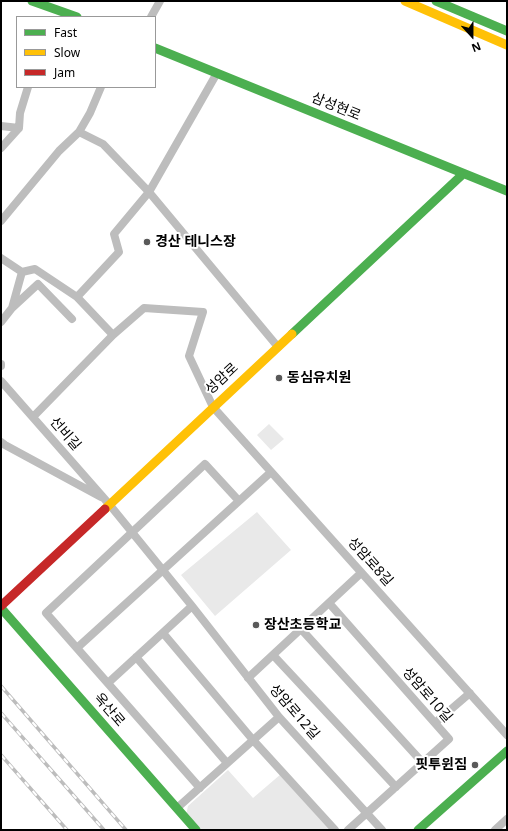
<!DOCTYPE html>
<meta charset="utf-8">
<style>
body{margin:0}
#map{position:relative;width:508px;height:831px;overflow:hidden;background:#fff;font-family:"Noto Sans",sans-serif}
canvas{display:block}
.frame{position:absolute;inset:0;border:2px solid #000;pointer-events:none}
.legend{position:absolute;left:16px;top:16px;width:140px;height:72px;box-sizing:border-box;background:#fff;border:1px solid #999;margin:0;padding:5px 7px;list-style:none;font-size:12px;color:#000}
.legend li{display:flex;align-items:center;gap:8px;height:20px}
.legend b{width:20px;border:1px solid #999}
.north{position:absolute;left:452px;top:16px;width:40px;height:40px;-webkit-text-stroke:3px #fff;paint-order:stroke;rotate:159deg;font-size:11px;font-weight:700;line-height:16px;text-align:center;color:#000}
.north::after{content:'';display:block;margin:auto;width:14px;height:18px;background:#000;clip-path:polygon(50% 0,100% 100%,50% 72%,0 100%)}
</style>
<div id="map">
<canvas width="508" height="831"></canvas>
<div class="frame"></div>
<ul class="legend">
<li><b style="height:5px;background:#4caf50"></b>Fast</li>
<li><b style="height:5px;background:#ffc107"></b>Slow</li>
<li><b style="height:5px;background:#c62828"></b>Jam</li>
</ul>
<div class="north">N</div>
</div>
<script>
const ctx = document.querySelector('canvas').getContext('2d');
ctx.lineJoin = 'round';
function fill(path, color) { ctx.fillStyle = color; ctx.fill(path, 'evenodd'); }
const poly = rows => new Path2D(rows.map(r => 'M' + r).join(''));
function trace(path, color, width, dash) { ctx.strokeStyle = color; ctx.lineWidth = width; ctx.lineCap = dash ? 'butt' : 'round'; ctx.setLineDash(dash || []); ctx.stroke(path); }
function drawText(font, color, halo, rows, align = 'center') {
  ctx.font = font + ' "Noto Sans","Noto Sans KR",sans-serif'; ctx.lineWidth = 4; ctx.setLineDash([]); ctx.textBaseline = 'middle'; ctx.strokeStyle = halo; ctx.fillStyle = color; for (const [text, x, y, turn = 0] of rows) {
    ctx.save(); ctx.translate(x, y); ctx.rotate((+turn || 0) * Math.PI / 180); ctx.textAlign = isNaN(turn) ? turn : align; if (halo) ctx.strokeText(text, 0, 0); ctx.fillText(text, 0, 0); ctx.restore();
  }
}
fill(poly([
 [269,424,284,439,271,450,257,435],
 [257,512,291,550,215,616,181,575],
 [228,770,253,798,281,774,332,830,200,830,186,815,188,806]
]), '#e9e9e9');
trace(poly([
 [151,17,160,1],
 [1,126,19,128],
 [79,132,103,144,149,192,278,347],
 [1,148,19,128,20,113,28,87],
 [1,221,59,151,79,132,90,113,101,87],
 [1,258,22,272,35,269,77,297,113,335,33,417],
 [77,297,119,252,114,234,149,192,217,73],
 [12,308,22,272],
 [1,322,12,308,38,284,72,319],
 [113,335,144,308,203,312,189,356,213,407,507,735],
 [1,364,1,366],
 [1,381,109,504,192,606,279,717,382,830],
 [1,442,5,445,101,497],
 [329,603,449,739,348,830],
 [301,629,423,763],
 [163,633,253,740,335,830],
 [77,648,271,472],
 [273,655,396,787],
 [136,657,227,763],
 [248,678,361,573],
 [108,683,192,606],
 [435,723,470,693],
 [200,788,46,613,205,464,239,501],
 [177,808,279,717],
 [495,830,507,819]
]), '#bdbdbd', 8);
trace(poly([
 [32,1,77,17],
 [436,1,507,31],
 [155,48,507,191],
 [292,334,463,174],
 [1,608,196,830],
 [418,830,507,751]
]), '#4caf50', 9);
trace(poly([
 [405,1,507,45],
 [105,509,292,334]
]), '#ffc107', 9);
trace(poly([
 [1,606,105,509]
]), '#c62828', 9);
const rail = poly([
 [1,686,126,830],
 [1,713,104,830],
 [1,755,67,830]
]);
trace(rail, '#bdbdbd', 3.5);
trace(rail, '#fff', 2, [6]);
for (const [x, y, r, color] of [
 [147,242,4,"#595959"],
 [279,378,4,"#595959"],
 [256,625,4,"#595959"],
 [475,765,4,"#595959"]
]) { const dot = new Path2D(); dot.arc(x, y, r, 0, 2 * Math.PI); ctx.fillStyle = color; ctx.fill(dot); trace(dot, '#fff', 1.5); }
drawText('14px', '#000', '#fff', [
 ["삼성현로",336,107,22],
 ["성암로",222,379,-43],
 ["선비길",65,434,49],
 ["성암로8길",370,562,48],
 ["성암로10길",427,695,49],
 ["옥산로",109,710,49],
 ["성암로12길",294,712,49]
]);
drawText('bold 14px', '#000', '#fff', [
 ["경산 테니스장",155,242],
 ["동심유치원",287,378],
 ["장산초등학교",264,625],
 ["핏투윈짐",467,765,"right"]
], 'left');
</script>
